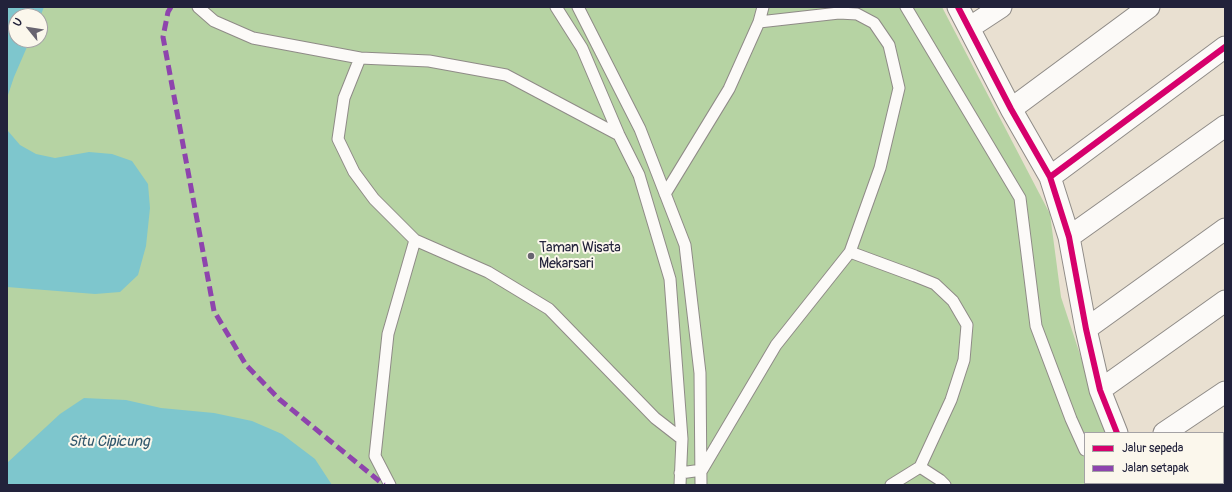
<!DOCTYPE html>
<style>
body{margin:0}
#map{position:relative;width:1232px;height:492px;overflow:hidden;background:#e9e0d1;font-family:Pangolin,sans-serif}
canvas{display:block}
.frame{position:absolute;inset:0;border:8px solid #22223b;pointer-events:none}
.legend{position:absolute;left:1084px;top:432px;width:140px;height:52px;box-sizing:border-box;background:#fbf7ec;border:1px solid #a4a2a5;margin:0;padding:5px 7px;list-style:none;font-size:12px;color:#22223b}
.legend li{display:flex;align-items:center;gap:8px;height:20px}
.legend b{width:20px;border:1px solid #a4a2a5}
.north{position:absolute;left:8px;top:8px;width:40px;height:40px;box-sizing:border-box;background:#fbf7ec;border:1px solid #a4a2a5;border-radius:50%;rotate:300deg;font-size:11px;font-weight:700;line-height:16px;text-align:center;color:#22223b}
.north::after{content:'';display:block;margin:auto;width:14px;height:18px;background:#686470;clip-path:polygon(50% 0,100% 100%,50% 72%,0 100%)}
</style>
<div id="map">
<canvas width="1232" height="492"></canvas>
<div class="frame"></div>
<ul class="legend">
<li><b style="height:5px;background:#d6006c"></b>Jalur sepeda</li>
<li><b style="height:5px;background:#8e44ad"></b>Jalan setapak</li>
</ul>
<div class="north">U</div>
</div>
<script>
const ctx = document.querySelector('canvas').getContext('2d');
ctx.lineJoin = 'round';
function fill(path, color) { ctx.fillStyle = color; ctx.fill(path, 'evenodd'); }
const poly = rows => new Path2D(rows.map(r => 'M' + r).join(''));
function trace(path, color, width, dash) { ctx.strokeStyle = color; ctx.lineWidth = width; ctx.lineCap = dash ? 'butt' : 'round'; ctx.setLineDash(dash || []); ctx.stroke(path); }
function drawText(font, color, halo, rows, align = 'center') {
  ctx.font = font + ' Pangolin,sans-serif'; ctx.lineWidth = 4; ctx.setLineDash([]); ctx.textBaseline = 'middle'; ctx.strokeStyle = halo; ctx.fillStyle = color; for (const [text, x, y, turn = 0] of rows) {
    ctx.save(); ctx.translate(x, y); ctx.rotate((+turn || 0) * Math.PI / 180); ctx.textAlign = isNaN(turn) ? turn : align; if (halo) ctx.strokeText(text, 0, 0); ctx.fillText(text, 0, 0); ctx.restore();
  }
}
fill(poly([
 [7,7,942,7,1050,214,1061,297,1106,433,1085,433,1085,483,1124,483,1126,485,7,485],
 [16,16,40,16,40,40,16,40]
]), '#b6d3a3');
fill(poly([
 [7,7,44,7,40,17,40,16,16,16,16,40,30,40,14,77,7,98],
 [7,128,8,131,20,145,36,154,55,158,89,152,112,154,132,161,148,184,150,208,146,246,138,275,120,292,95,294,7,287],
 [84,398,126,400,161,408,214,413,252,421,282,434,315,459,332,485,7,485,7,463,60,414]
]), '#7ec6cd');
const lane = poly([
 [198,7,214,21,253,38,360,58],
 [556,7,582,48,619,135,639,175,670,279,682,439,680,485],
 [578,7,640,129,685,245,700,373,701,485],
 [763,7,759,22,839,13,857,14,874,23,889,45,899,88,880,168,850,252,915,276,935,284,953,301,967,325,964,360,951,400,920,467],
 [906,7,1020,198,1036,326,1071,419,1085,450],
 [619,135,506,75,429,61,360,58,344,98,338,139,354,172,374,199,415,240,488,272,549,309,655,418,682,439],
 [665,194,729,89,759,22],
 [680,473,702,470,776,345,850,252],
 [1099,483,1100,485],
 [390,485,375,456,388,334,415,240],
 [891,485,920,467,940,480,945,485]
]);
const street = poly([
 [958,7,1011,109,1050,177,1069,237,1086,329,1100,390,1117,433],
 [969,28,1001,7],
 [1011,109,1149,7],
 [1050,177,1225,47],
 [1069,237,1225,126],
 [1086,329,1225,229],
 [1100,390,1225,301],
 [1164,433,1225,392]
]);
trace(lane, '#8f8b87', 13);
trace(street, '#8f8b87', 23);
trace(lane, '#fcfaf8', 11);
trace(street, '#fcfaf8', 21);
trace(poly([
 [171,7,168,12,163,37,214,311,246,365,279,399,384,485]
]), '#8e44ad', 5, [10, 5]);
trace(poly([
 [958,7,1011,109,1050,177,1069,237,1086,329,1100,390,1117,433],
 [1050,177,1225,47]
]), '#d6006c', 6);
for (const [x, y, r, color] of [
 [531,256,4,"#686470"]
]) { const dot = new Path2D(); dot.arc(x, y, r, 0, 2 * Math.PI); ctx.fillStyle = color; ctx.fill(dot); trace(dot, '#fbf7ec', 1.5); }
drawText('14px', '#22223b', '#fbf7ec', [
 ["Taman Wisata",539,248],
 ["Mekarsari",539,264]
], 'left');
drawText('italic 15px', '#32586d', '#fbf7ec', [
 ["Situ Cipicung",109,442]
]);
</script>
